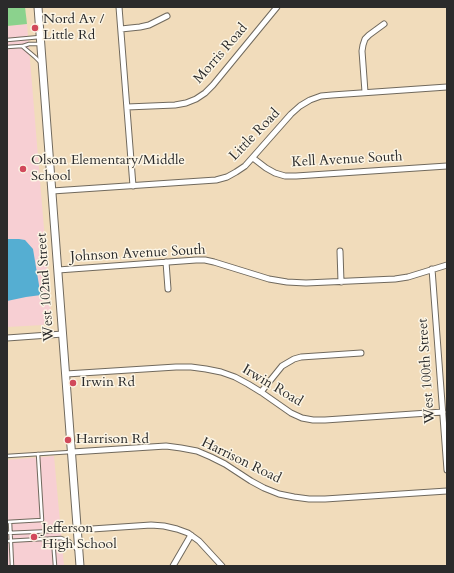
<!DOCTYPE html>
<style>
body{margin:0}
#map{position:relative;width:454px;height:573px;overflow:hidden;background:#f1dcbb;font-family:Cardo,serif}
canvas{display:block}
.frame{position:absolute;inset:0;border:8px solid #2b2b2b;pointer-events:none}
</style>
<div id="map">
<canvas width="454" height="573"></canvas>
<div class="frame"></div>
</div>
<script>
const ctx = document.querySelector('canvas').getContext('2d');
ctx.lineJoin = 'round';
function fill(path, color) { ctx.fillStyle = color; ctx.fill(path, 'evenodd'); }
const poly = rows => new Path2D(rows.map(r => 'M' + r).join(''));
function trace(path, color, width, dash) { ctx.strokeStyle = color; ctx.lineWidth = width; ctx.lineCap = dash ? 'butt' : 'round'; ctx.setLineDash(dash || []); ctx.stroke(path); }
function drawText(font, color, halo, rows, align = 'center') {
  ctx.font = font + ' Cardo,serif'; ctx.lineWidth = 3; ctx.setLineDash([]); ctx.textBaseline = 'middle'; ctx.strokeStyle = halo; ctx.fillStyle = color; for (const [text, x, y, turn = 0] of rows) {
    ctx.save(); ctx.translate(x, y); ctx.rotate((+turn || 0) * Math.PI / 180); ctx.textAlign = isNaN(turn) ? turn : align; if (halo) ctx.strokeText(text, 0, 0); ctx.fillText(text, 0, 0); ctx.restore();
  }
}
fill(poly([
 [27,24,51,313,43,325,7,327,7,26],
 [54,456,64,566,7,566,7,460]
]), '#f7cfd3');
fill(poly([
 [7,7,25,7,27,24,7,26]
]), '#8bd28d');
fill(poly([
 [7,239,19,239,25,240,33,249,40,291,41,295,26,297,7,301]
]), '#55aed2');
const lane = poly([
 [7,40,40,37],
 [23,46,29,44,40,44],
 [7,47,22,46,35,57,40,62],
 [7,456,71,452],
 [7,522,42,520,38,454],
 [10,522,12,566],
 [7,533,77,530],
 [53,539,55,566],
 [7,541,61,538,69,541,76,549]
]);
const street = poly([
 [119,7,133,186],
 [121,29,140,27,149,25,167,16],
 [365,92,362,51,363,45,365,39,369,35,384,24],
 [127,107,175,105,186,103,196,99,205,93,213,85,277,7],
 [253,158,266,168,275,173,285,176,296,176,447,166],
 [52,191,216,180,227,177,236,172,245,166,291,114,300,106,310,100,321,96,332,95,447,87],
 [340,251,341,282],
 [166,262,168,289],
 [432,269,447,470],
 [58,270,196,260,205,260,214,262,269,279,287,282,306,283,395,279,408,277,447,265],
 [7,338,63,334],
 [66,374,176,367,191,367,206,369,221,372,235,377,248,384,261,392,291,413,302,418,313,420,325,420,443,412],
 [261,392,282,366,294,359,301,357,361,353],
 [72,452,166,446,181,448,197,451,211,457,225,464,251,481,264,488,279,494,294,497,309,499,325,499,447,491],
 [77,530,151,525,164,526,177,529,188,533,199,541,222,566],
 [173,566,191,535]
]);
const secondary = poly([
 [38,7,80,566]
]);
trace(lane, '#70695d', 4.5);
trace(street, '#70695d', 7);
trace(secondary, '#70695d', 9);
trace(lane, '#fff', 2.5);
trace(street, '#fff', 5);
trace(secondary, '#fff', 7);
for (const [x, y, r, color] of [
 [35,28,4,"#d1495b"],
 [23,169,4,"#d1495b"],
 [73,383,4,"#d1495b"],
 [68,440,4,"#d1495b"],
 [34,537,4,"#d1495b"]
]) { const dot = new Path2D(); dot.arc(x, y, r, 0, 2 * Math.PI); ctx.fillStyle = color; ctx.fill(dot); trace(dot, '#fcf5e5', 1.5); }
drawText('14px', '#2b2b2b', '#fcf5e5', [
 ["Nord Av /",43,20],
 ["Little Rd",43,36],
 ["Olson Elementary/Middle",31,161],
 ["School",31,177],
 ["Irwin Rd",81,383],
 ["Harrison Rd",76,440],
 ["Jefferson",42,529],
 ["High School",42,545]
], 'left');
drawText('14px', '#2b2b2b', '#fcf5e5', [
 ["Morris Road",221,54,-49],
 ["Little Road",255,135,-46],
 ["Kell Avenue South",347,160,-3],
 ["Johnson Avenue South",138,254,-3],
 ["West 102nd Street",46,287,-94],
 ["West 100th Street",427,371,-94],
 ["Irwin Road",272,386,31],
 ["Harrison Road",241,461,26]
]);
</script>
